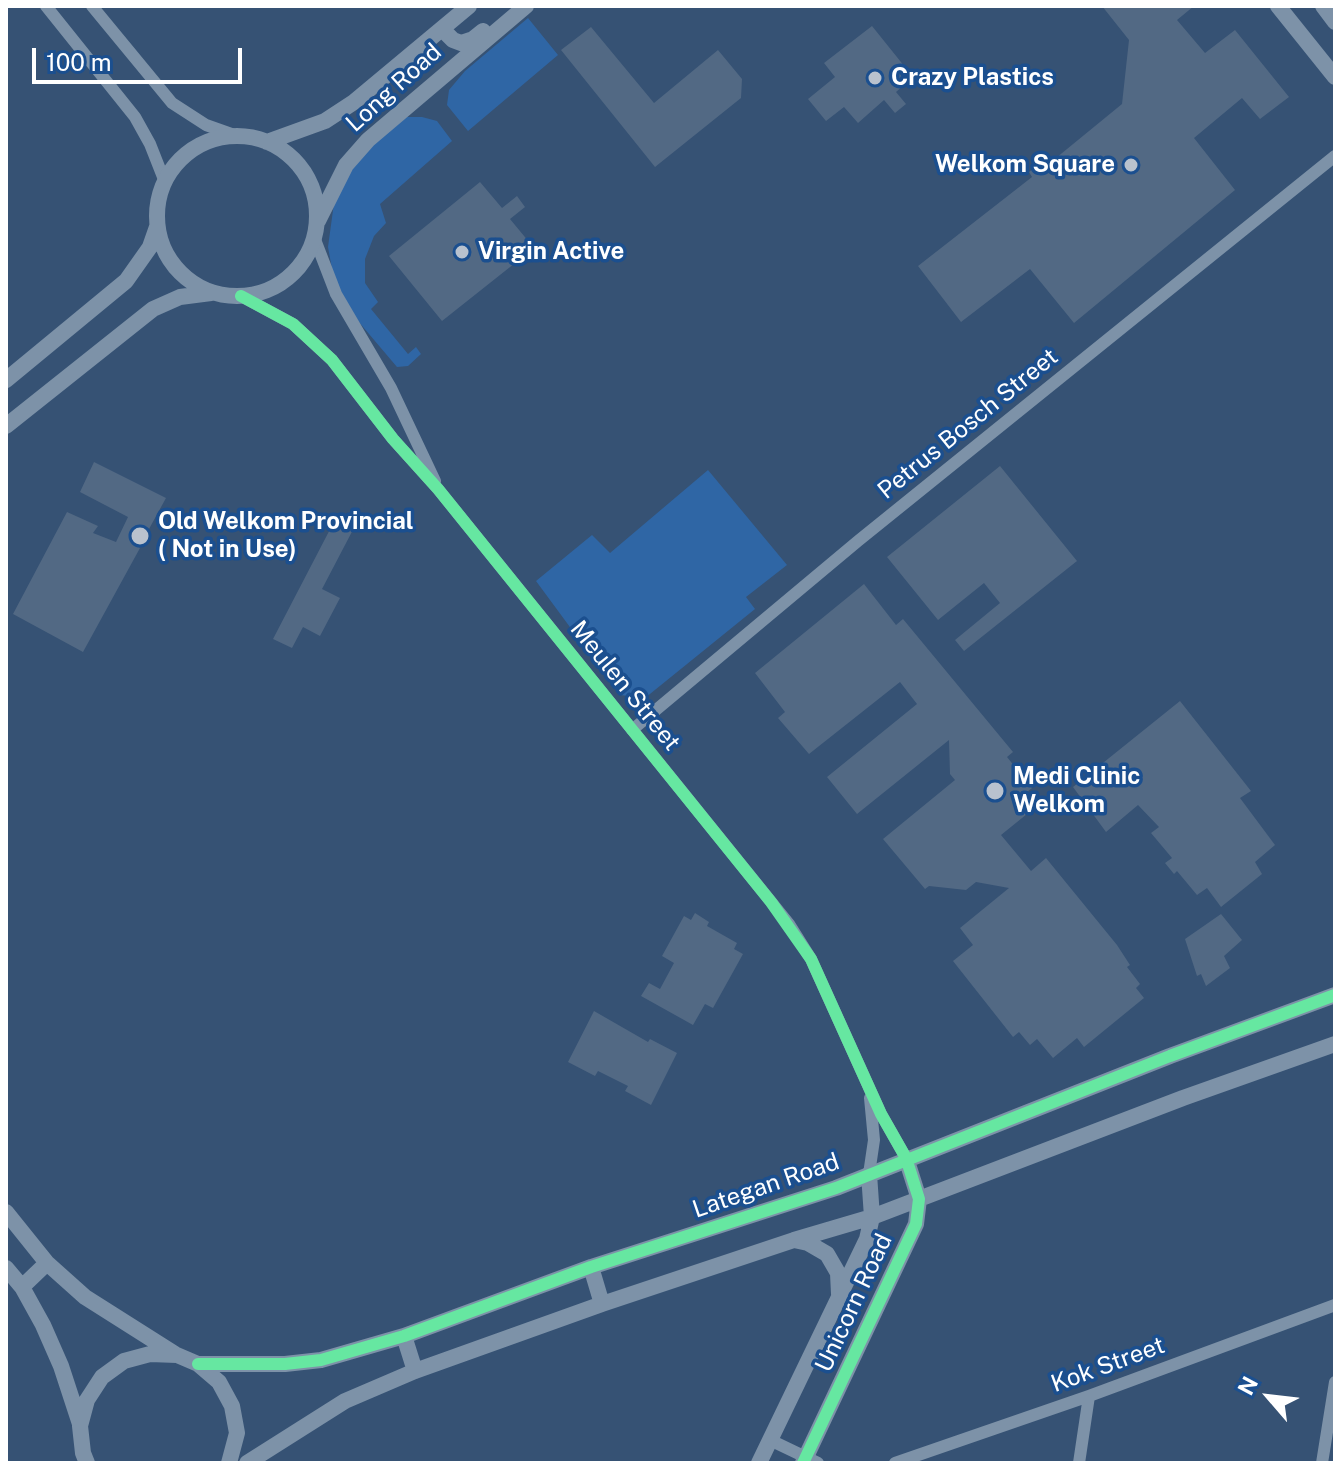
<!DOCTYPE html>
<style>
body{margin:0}
#map{position:relative;width:1341px;height:1469px;overflow:hidden;background:#365274;font-family:"Public Sans",sans-serif}
canvas{display:block}
.frame{position:absolute;inset:0;border:8px solid #fff;pointer-events:none}
.north{position:absolute;left:1229px;top:1357px;width:80px;height:80px;-webkit-text-stroke:6px #1b4f8f;paint-order:stroke;rotate:298deg;font-size:22px;font-weight:700;line-height:32px;text-align:center;color:#fff}
.north::after{content:'';display:block;margin:auto;width:28px;height:36px;background:#fff;clip-path:polygon(50% 0,100% 100%,50% 72%,0 100%)}
.scale{position:absolute;left:32px;top:48px;width:210px;height:36px;box-sizing:border-box;border:4px solid #fff;border-top:0;padding-left:10px;font-size:24px;line-height:28px;white-space:nowrap;color:#fff;-webkit-text-stroke:6px #1b4f8f;paint-order:stroke}
</style>
<div id="map">
<canvas width="1341" height="1469"></canvas>
<div class="frame"></div>
<div class="north">N</div>
<div class="scale">100 m</div>
</div>
<script>
const ctx = document.querySelector('canvas').getContext('2d');
ctx.lineJoin = 'round';
function fill(path, color) { ctx.fillStyle = color; ctx.fill(path, 'evenodd'); }
const poly = rows => new Path2D(rows.map(r => 'M' + r).join(''));
function trace(path, color, width, dash) { ctx.strokeStyle = color; ctx.lineWidth = width; ctx.lineCap = dash ? 'butt' : 'round'; ctx.setLineDash(dash || []); ctx.stroke(path); }
function drawText(font, color, halo, rows, align = 'center') {
  ctx.font = font + ' "Public Sans",sans-serif'; ctx.lineWidth = 7; ctx.setLineDash([]); ctx.textBaseline = 'middle'; ctx.strokeStyle = halo; ctx.fillStyle = color; for (const [text, x, y, turn = 0] of rows) {
    ctx.save(); ctx.translate(x, y); ctx.rotate((+turn || 0) * Math.PI / 180); ctx.textAlign = isNaN(turn) ? turn : align; if (halo) ctx.strokeText(text, 0, 0); ctx.fillText(text, 0, 0); ctx.restore();
  }
}
fill(poly([
 [528,18,558,55,468,131,447,105,449,90,465,71],
 [407,117,422,117,437,121,452,141,380,204,386,223,374,236,365,259,365,283,378,302,371,309,408,354,416,347,421,354,408,366,397,367,358,321,334,280,328,247,334,203,351,169,368,148],
 [708,470,787,565,746,597,755,609,645,698,620,695,536,581,592,535,610,553]
]), '#2f66a5');
fill(poly([
 [1102,6,1194,6,1177,20,1205,53,1235,30,1289,97,1260,119,1242,98,1194,138,1235,190,1074,323,1030,269,961,322,918,266,1032,177,1029,172,1040,163,1045,167,1122,104,1129,40],
 [872,26,913,77,896,92,906,104,895,113,884,100,858,123,844,107,826,121,808,99,835,77,824,63],
 [591,27,654,103,718,50,742,79,741,98,655,167,561,50],
 [480,182,502,208,517,196,525,207,510,219,534,248,442,321,389,256],
 [94,462,166,498,149,529,142,526,134,544,140,548,83,652,13,614,67,512,98,526,93,533,116,542,128,517,80,492],
 [1000,466,1077,561,964,651,955,640,1000,603,984,583,938,620,887,557],
 [338,514,356,524,322,589,340,598,320,636,303,627,292,648,273,639],
 [864,584,896,625,903,619,1013,752,1007,757,1032,788,1017,800,1027,814,1001,835,1031,871,1046,858,1117,945,1130,965,1127,967,1140,984,1136,988,1144,998,1084,1047,1077,1038,1053,1058,1037,1039,1030,1045,1019,1032,1013,1037,953,961,973,945,960,928,1009,888,976,882,966,890,929,886,925,889,883,839,955,780,950,774,949,740,857,814,827,777,917,704,900,682,809,754,778,718,785,712,755,673],
 [1180,701,1251,791,1240,798,1275,845,1255,862,1262,874,1221,907,1207,888,1197,895,1177,871,1174,874,1165,863,1172,858,1151,833,1159,827,1138,805,1106,832,1073,787],
 [695,913,709,922,707,926,737,943,734,949,743,954,713,1008,705,1004,693,1025,641,996,649,983,660,989,674,963,662,956,684,916,691,920],
 [1221,914,1242,940,1224,956,1230,968,1206,986,1201,974,1197,976,1185,939],
 [594,1011,648,1042,650,1039,677,1053,651,1105,625,1091,628,1086,598,1071,595,1076,568,1062]
]), '#526984');
trace(poly([
 [46,6,135,117,150,144,165,182],
 [92,6,172,103,206,125,237,136],
 [314,237,336,294,391,388,435,481],
 [241,296,293,324,332,360,393,439,438,489,789,924,811,959,881,1114,906,1158],
 [632,730,858,541,1335,156],
 [869,1174,874,1140,870,1098],
 [770,1440,818,1463],
 [895,1463,1089,1396,1335,1305],
 [1079,1463,1089,1396],
 [1322,1463,1335,1382]
]), '#7d92a8', 12);
trace(poly([
 [1278,6,1335,77],
 [1323,6,1335,22],
 [442,29,453,40,461,43,473,39,483,31],
 '157 216a80 80 0 1 1 160 0a80 80 0 1 1-160 0Z',
 [267,142,325,121,354,102,469,6],
 [318,221,346,165,368,140,526,6],
 [6,380,126,281,150,247,157,227],
 [6,426,153,309,180,297,211,293],
 [6,1212,47,1263,85,1297,175,1354],
 [794,1240,808,1243,827,1254,838,1273,839,1294],
 [591,1267,602,1304],
 [6,1268,22,1287,43,1325,61,1366,80,1424],
 [22,1287,47,1263],
 [404,1336,415,1371],
 [198,1364,285,1364,321,1360,404,1336,591,1267,836,1188,1170,1056,1335,995],
 [87,1463,83,1453,80,1426,87,1400,102,1377,124,1361,150,1354,177,1355,198,1364,219,1382,232,1406,237,1433,229,1463],
 [247,1463,345,1401,415,1371,602,1304,794,1240,872,1217,1183,1098,1335,1044],
 [759,1463,867,1239,872,1217,869,1174],
 [803,1463,916,1224,919,1199,906,1158]
]), '#7d92a8', 16);
trace(poly([
 [241,296,293,324,332,360,393,439,438,489,771,902,811,959,881,1114,906,1158,919,1199,916,1224,803,1463],
 [198,1364,285,1364,321,1360,404,1336,591,1267,836,1188,1170,1056,1335,995]
]), '#66e7a1', 12);
for (const [x, y, r, color] of [
 [875,78,8,"#b9c2ce"],
 [1131,165,8,"#b9c2ce"],
 [462,252,8,"#b9c2ce"],
 [140,536,10,"#b9c2ce"],
 [995,791,10,"#b9c2ce"]
]) { const dot = new Path2D(); dot.arc(x, y, r, 0, 2 * Math.PI); ctx.fillStyle = color; ctx.fill(dot); trace(dot, '#1b4f8f', 3); }
drawText('bold 24px', '#fff', '#1b4f8f', [
 ["Crazy Plastics",891,78],
 ["Welkom Square",1115,165,"right"],
 ["Virgin Active",478,252],
 ["Old Welkom Provincial",158,522],
 ["( Not in Use)",158,550],
 ["Medi Clinic",1013,777],
 ["Welkom",1013,805]
], 'left');
drawText('24px', '#fff', '#1b4f8f', [
 ["Long Road",394,88,-42],
 ["Petrus Bosch Street",968,424,-39],
 ["Meulen Street",625,686,51],
 ["Lategan Road",766,1186,-19],
 ["Unicorn Road",854,1303,-65],
 ["Kok Street",1108,1365,-20]
]);
</script>
